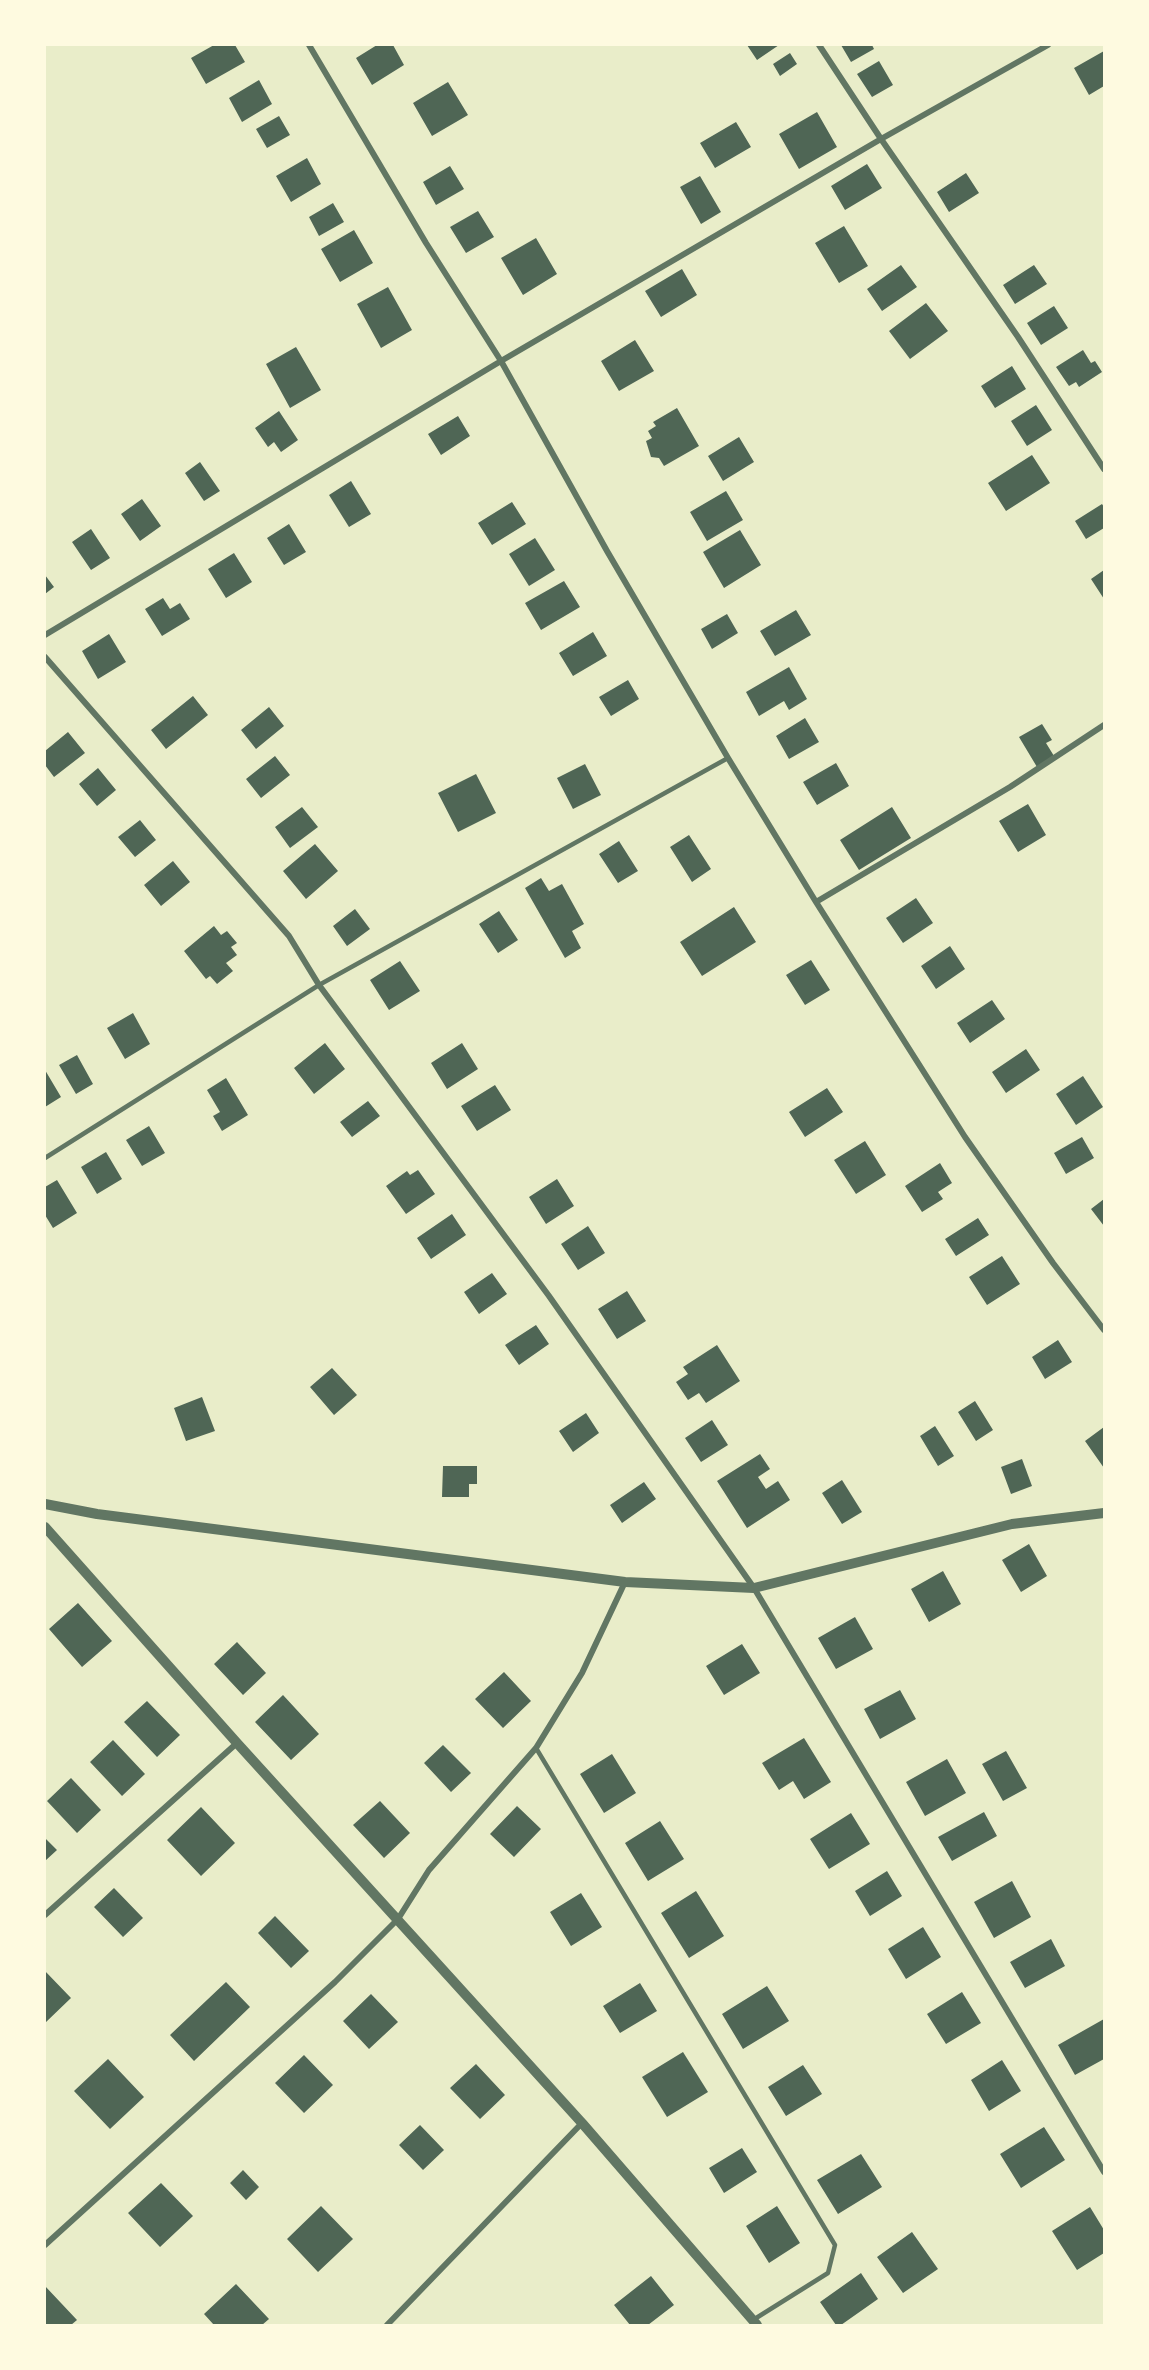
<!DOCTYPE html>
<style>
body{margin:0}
#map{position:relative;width:1149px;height:2370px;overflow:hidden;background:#e9edc9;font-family:"Noto Serif",serif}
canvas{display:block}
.frame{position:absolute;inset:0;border:46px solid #fefae0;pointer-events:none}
</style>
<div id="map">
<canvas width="1149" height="2370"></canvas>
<div class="frame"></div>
</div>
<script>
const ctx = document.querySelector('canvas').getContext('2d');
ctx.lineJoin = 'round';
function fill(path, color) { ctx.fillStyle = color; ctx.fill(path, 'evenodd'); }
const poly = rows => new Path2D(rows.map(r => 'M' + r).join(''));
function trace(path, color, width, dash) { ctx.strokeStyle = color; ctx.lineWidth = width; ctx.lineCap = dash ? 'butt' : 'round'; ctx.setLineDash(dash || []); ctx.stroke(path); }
fill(poly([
 [214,45,235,45,245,62,206,84,191,58],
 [377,45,393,45,404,65,372,85,356,58],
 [747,45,779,45,757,60],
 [841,45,872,45,874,49,851,62],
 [1104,51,1104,86,1089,95,1074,68],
 [790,53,797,64,780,76,773,64],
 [879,61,893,85,872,97,857,74],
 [259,80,272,104,242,122,229,98],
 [448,82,468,115,432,136,413,103],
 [817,112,837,147,799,169,779,134],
 [279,116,290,135,267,148,256,129],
 [736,122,751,147,715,168,700,143],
 [307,158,321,184,291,202,276,176],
 [867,164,882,188,845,210,831,186],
 [450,166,464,189,436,205,423,182],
 [966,173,979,193,949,212,937,192],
 [700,176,721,212,701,224,680,187],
 [333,203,344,222,319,236,309,217],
 [478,211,494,237,466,253,450,227],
 [844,226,868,266,839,283,815,243],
 [354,230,373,263,340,282,321,249],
 [536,238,557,274,523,295,501,258],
 [901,265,917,287,882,311,867,289],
 [1034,265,1047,284,1015,304,1003,285],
 [682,269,697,295,661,317,645,291],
 [388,287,412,330,381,348,357,304],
 [926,303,948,331,910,359,889,331],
 [1054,306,1068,328,1041,345,1027,323],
 [635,340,654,371,619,391,601,361],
 [296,347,321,390,290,408,266,364],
 [1083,350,1091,363,1095,361,1102,372,1079,387,1076,382,1069,386,1056,367],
 [1012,366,1026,389,995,408,981,386],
 [1036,405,1052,430,1027,446,1011,421],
 [677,408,699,446,664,466,659,458,651,457,646,441,652,438,648,431,656,426,653,422],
 [279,411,298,440,281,452,274,442,268,447,255,428],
 [458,416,470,436,441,455,428,434],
 [739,437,754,462,723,481,708,456],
 [1032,455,1050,483,1006,511,988,483],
 [200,462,220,491,204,501,185,473],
 [351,481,371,514,349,527,329,495],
 [726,491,743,520,707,541,690,512],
 [142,499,161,526,140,541,121,514],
 [512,502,526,524,492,545,478,523],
 [1102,504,1104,507,1104,528,1086,539,1075,521],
 [289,524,306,552,284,565,267,538],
 [91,529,110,558,91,570,72,542],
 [740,530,761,565,724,588,703,552],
 [535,538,555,570,529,586,509,554],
 [234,553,252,582,226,598,208,569],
 [1104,570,1104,599,1091,579],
 [45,575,54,587,45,594],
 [564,581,580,607,541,630,525,603],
 [163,598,170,609,180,603,190,619,162,636,145,609],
 [796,610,811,635,775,656,760,631],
 [727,614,738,633,712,649,701,629],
 [593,632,607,656,573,676,559,653],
 [109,634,126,662,98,679,82,651],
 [789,667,807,699,789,710,784,701,759,716,746,692],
 [628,680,639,699,611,716,599,697],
 [193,696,208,715,166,749,151,730],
 [269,707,284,726,256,749,241,730],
 [805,718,819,742,789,759,776,736],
 [1042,724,1052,740,1046,743,1054,756,1037,767,1019,737],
 [68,732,85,753,54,777,45,765,45,751],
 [275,756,290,775,261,798,246,779],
 [836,763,849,786,817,805,803,782],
 [585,764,601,795,573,809,557,778],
 [98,768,116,790,97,806,79,784],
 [476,774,496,813,458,832,438,793],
 [1028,804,1046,835,1018,852,999,821],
 [302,807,318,827,290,848,275,827],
 [892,807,911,838,859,870,840,840],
 [140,820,156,840,135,857,118,837],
 [689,835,711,869,692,882,670,847],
 [619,841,638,871,618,883,599,854],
 [315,844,338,871,306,899,283,871],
 [173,861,190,882,161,906,144,885],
 [541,878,549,891,562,884,584,924,572,931,581,948,565,958,525,888],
 [916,898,933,923,903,943,886,918],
 [734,907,756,942,702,976,680,942],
 [355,909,370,929,347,946,333,926],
 [499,911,518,940,498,953,479,924],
 [214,926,221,935,227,931,237,943,231,947,237,955,226,963,233,971,217,984,210,976,206,979,184,951],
 [950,946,965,969,936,989,921,966],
 [811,960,830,990,805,1005,786,975],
 [400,961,420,991,389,1010,370,980],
 [992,1000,1005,1019,970,1043,957,1023],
 [133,1013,150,1044,125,1059,107,1028],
 [325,1043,345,1069,314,1094,294,1068],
 [462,1043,478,1069,447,1089,431,1063],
 [1026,1049,1040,1070,1006,1093,992,1072],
 [77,1055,93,1084,76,1094,59,1065],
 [45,1070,61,1097,45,1107],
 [1083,1076,1103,1107,1076,1125,1056,1094],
 [226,1078,248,1115,222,1131,213,1116,220,1112,207,1090],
 [495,1085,511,1110,477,1131,461,1106],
 [827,1088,843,1112,805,1137,789,1112],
 [368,1101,380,1116,352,1137,340,1122],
 [149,1126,165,1153,142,1166,126,1140],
 [1082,1137,1094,1158,1066,1174,1054,1153],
 [865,1141,886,1175,856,1194,834,1160],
 [106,1152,122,1179,97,1194,81,1167],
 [940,1163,952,1183,938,1192,943,1199,922,1212,905,1186],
 [418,1170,435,1194,406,1214,386,1186,407,1171,410,1175],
 [557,1179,574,1206,546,1224,529,1197],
 [57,1180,77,1213,53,1228,45,1215,45,1187],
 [1104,1199,1104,1226,1091,1209],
 [452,1214,466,1235,431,1259,417,1238],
 [978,1218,989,1235,956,1256,945,1239],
 [588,1226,605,1253,578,1270,561,1244],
 [1002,1256,1020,1284,987,1305,969,1277],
 [492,1273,507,1294,479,1314,464,1292],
 [627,1291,646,1321,617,1339,598,1309],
 [536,1325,549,1344,519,1365,505,1345],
 [1058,1340,1072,1362,1045,1379,1032,1357],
 [717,1345,740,1381,706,1403,699,1393,688,1400,676,1382,688,1374,683,1367],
 [332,1368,357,1395,334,1415,310,1387],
 [202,1397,215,1431,186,1441,174,1408],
 [975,1401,993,1430,976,1441,958,1412],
 [586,1413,599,1433,573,1452,559,1431],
 [712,1420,728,1445,701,1462,685,1438],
 [935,1426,954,1456,938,1466,920,1436],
 [1104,1427,1104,1468,1085,1441],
 [760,1454,770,1469,758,1477,766,1489,778,1481,790,1500,747,1528,717,1481],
 [1022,1459,1032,1486,1011,1494,1001,1467],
 [443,1466,477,1466,477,1484,469,1484,469,1497,442,1497],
 [842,1480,862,1512,842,1524,822,1493],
 [644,1482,656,1499,622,1523,610,1505],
 [1029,1544,1047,1576,1021,1592,1002,1560],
 [943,1571,961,1604,929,1622,911,1589],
 [78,1603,112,1641,82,1667,49,1629],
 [855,1617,873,1649,836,1669,818,1638],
 [237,1642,266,1673,243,1695,214,1664],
 [742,1644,760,1673,724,1695,706,1666],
 [504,1672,531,1701,503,1728,475,1699],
 [900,1690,916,1719,880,1739,864,1709],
 [283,1695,319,1734,291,1760,255,1722],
 [147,1701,180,1735,157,1757,124,1722],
 [804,1738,831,1782,804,1799,793,1781,779,1790,762,1763],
 [113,1740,145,1774,122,1796,90,1762],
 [443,1745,471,1773,451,1792,424,1763],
 [1006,1751,1027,1788,1003,1801,982,1764],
 [612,1754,636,1793,604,1813,580,1774],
 [947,1759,966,1793,925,1816,906,1782],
 [71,1778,101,1810,77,1833,47,1801],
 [380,1801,410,1833,384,1858,353,1825],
 [517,1806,541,1829,514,1857,490,1834],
 [201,1807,235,1843,201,1876,167,1840],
 [984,1812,997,1836,952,1861,938,1837],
 [851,1813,870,1844,829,1869,810,1839],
 [660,1821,684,1859,648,1881,625,1843],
 [45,1838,57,1850,45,1861],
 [887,1871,902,1896,870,1916,855,1891],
 [1012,1881,1031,1917,994,1938,974,1902],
 [114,1888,143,1918,123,1937,94,1907],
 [696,1891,724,1936,689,1958,661,1913],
 [581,1893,602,1927,571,1946,550,1912],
 [275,1916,309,1951,291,1968,258,1933],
 [923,1927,941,1957,906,1979,888,1949],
 [1051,1939,1065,1966,1025,1988,1010,1962],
 [45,1971,71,1998,45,2023],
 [226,1982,250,2007,194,2061,170,2035],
 [640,1983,657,2011,620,2033,603,2006],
 [767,1986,789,2021,743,2049,722,2014],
 [962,1992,981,2023,946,2044,927,2014],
 [371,1994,398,2022,369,2049,343,2021],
 [1104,2019,1104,2059,1075,2075,1058,2045],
 [683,2052,708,2092,667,2117,642,2077],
 [304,2055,333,2085,304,2113,275,2083],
 [108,2059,144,2097,110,2129,74,2091],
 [1002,2060,1021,2091,989,2111,971,2080],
 [476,2064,505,2095,480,2119,450,2088],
 [803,2065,822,2094,786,2116,768,2087],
 [420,2125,444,2150,423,2170,399,2145],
 [1044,2127,1065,2160,1021,2188,1000,2154],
 [742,2148,757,2172,724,2193,709,2168],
 [861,2154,882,2187,838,2214,817,2180],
 [243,2170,259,2187,246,2200,230,2183],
 [161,2183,193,2216,160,2247,128,2213],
 [321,2206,353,2239,318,2272,287,2239],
 [777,2206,800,2243,769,2263,746,2226],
 [1090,2207,1104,2230,1104,2253,1077,2270,1052,2231],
 [912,2232,938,2269,903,2293,877,2257],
 [861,2273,878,2299,841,2325,836,2325,820,2302],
 [651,2276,674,2305,648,2325,630,2325,614,2305],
 [236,2284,269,2319,262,2325,214,2325,204,2314],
 [45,2286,77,2320,71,2325,45,2325]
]), '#4f6655');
trace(poly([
 [45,1158,319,985,728,758],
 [536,1748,835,2245,828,2273,753,2320]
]), '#617663', 4.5);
trace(poly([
 [309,45,426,243,501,361,607,551,728,758,816,902,965,1137,1053,1263,1104,1330],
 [819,45,881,139,1018,337,1104,469],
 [45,635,501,361,881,139,1048,45],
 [45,657,289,936,319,985,549,1296,754,1588,1104,2172],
 [816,902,1010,787,1104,725],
 [45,1915,237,1743],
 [45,2245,335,1982,398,1919,429,1870,536,1748,582,1673,625,1582],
 [387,2325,582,2123]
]), '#617663', 6);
trace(poly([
 [45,1504,97,1514,625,1582,754,1588,1012,1524,1104,1513],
 [45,1527,237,1743,582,2123,757,2325]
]), '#617663', 10);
</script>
